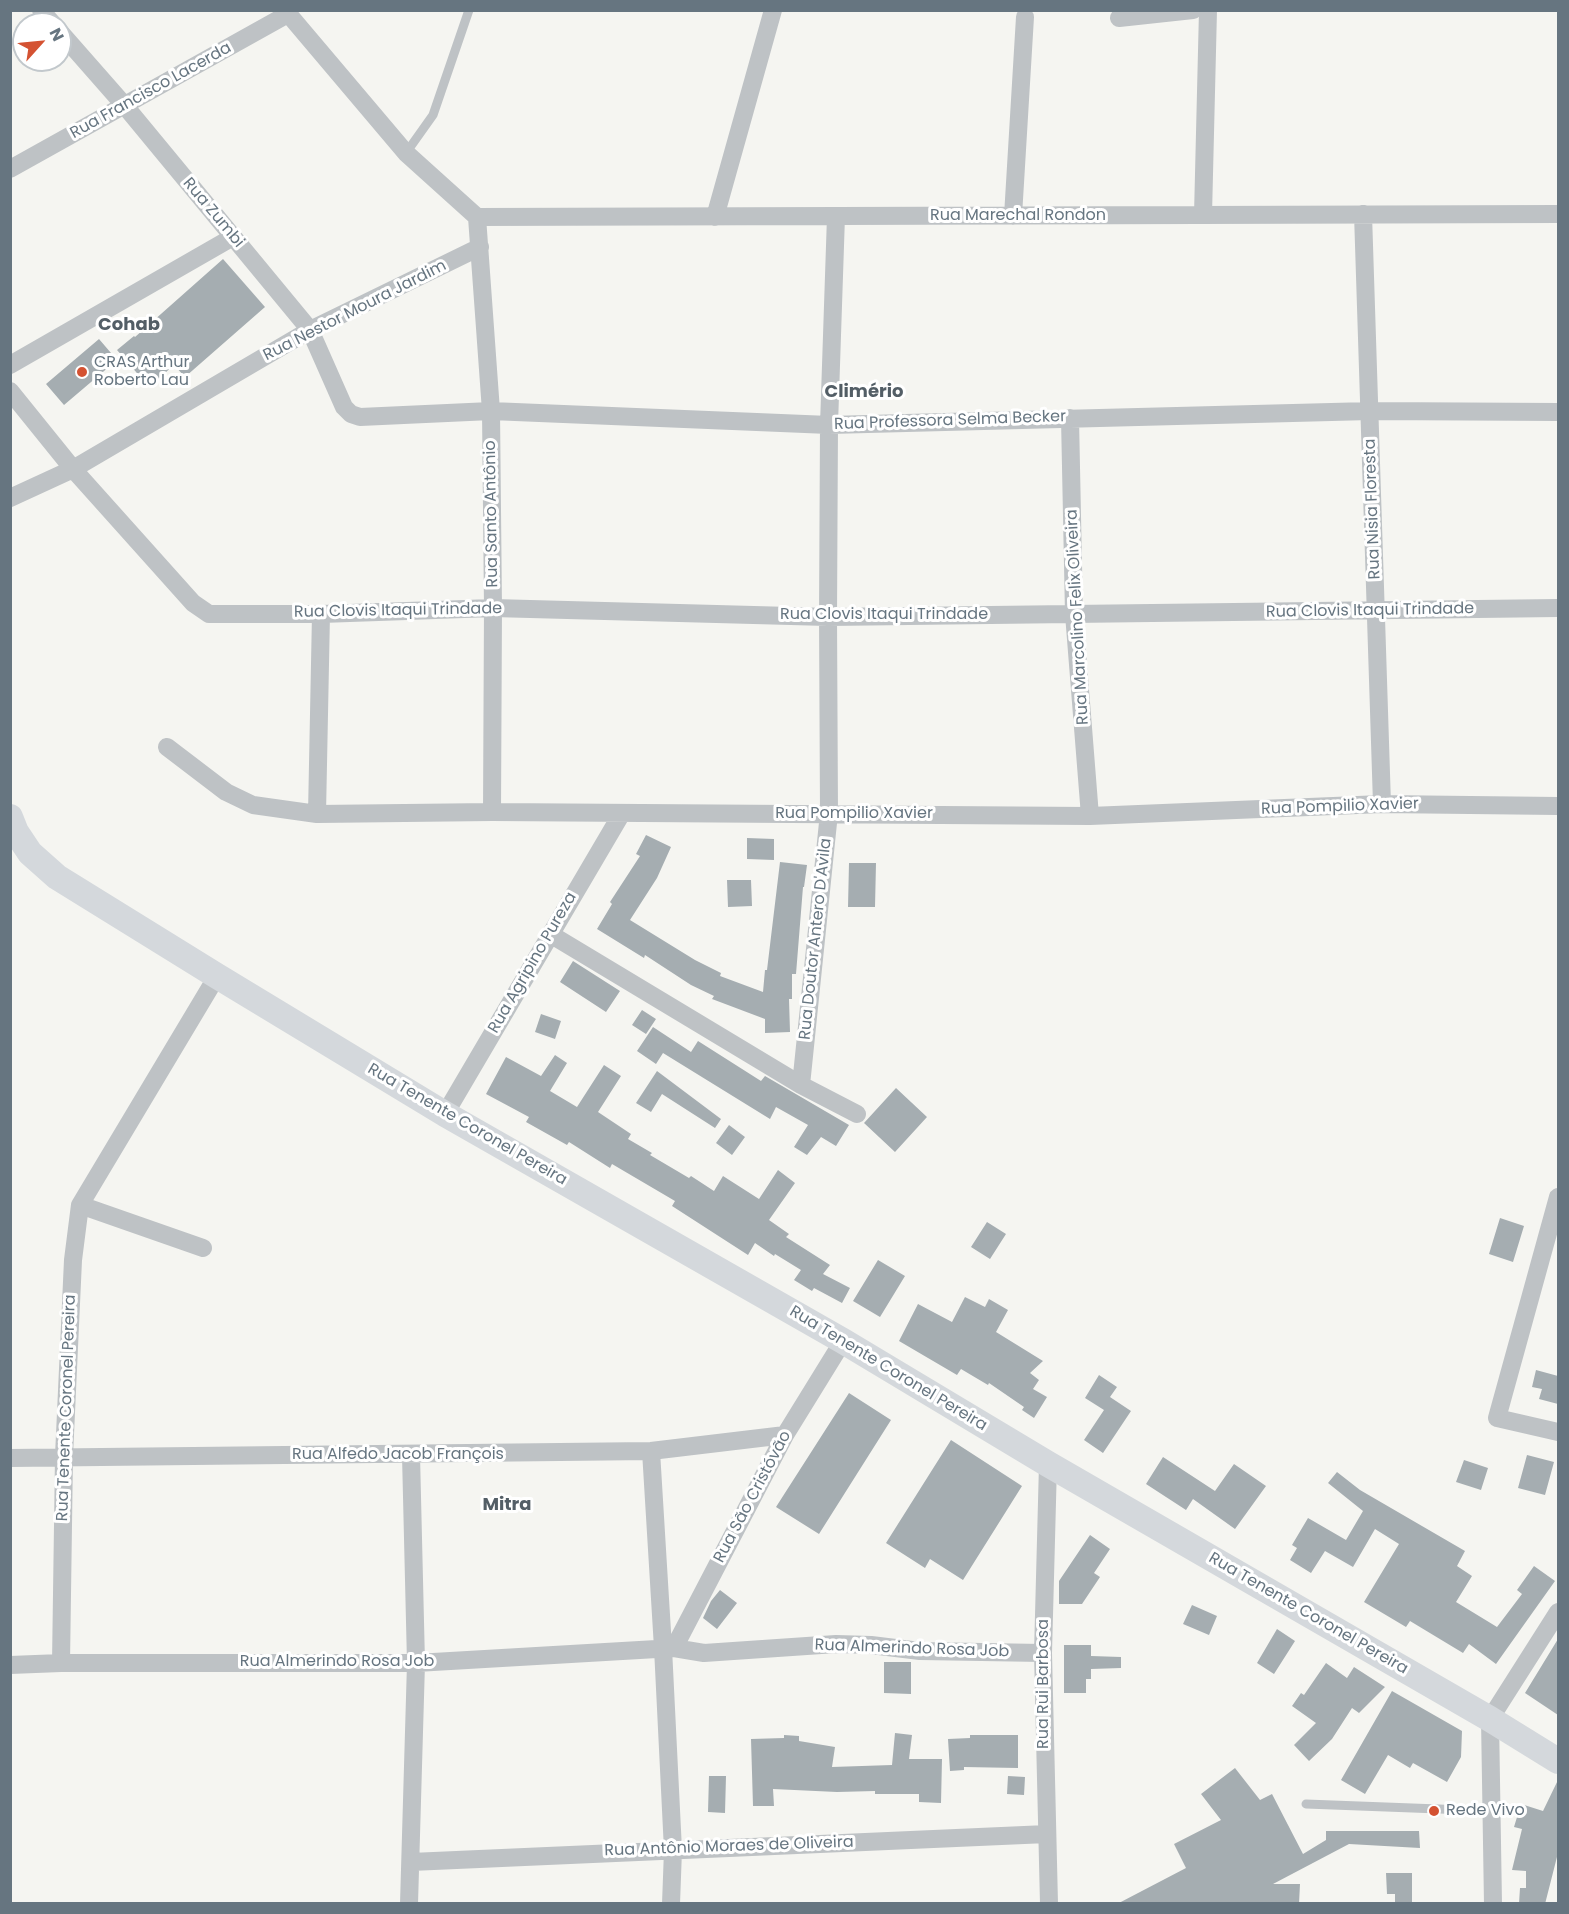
<!DOCTYPE html>
<meta charset="utf-8">
<style>
body{margin:0}
#map{position:relative;width:1569px;height:1914px;overflow:hidden;background:#f5f5f1;font-family:Poppins,sans-serif}
canvas{display:block}
.frame{position:absolute;inset:0;border:12px solid #667580;pointer-events:none}
.north{position:absolute;left:12px;top:12px;width:60px;height:60px;box-sizing:border-box;background:#fff;border:2px solid #c2c8cc;border-radius:50%;rotate:63deg;font-size:16px;font-weight:700;line-height:24px;text-align:center;color:#667580}
.north::after{content:'';display:block;margin:auto;width:21px;height:27px;background:#d45232;clip-path:polygon(50% 0,100% 100%,50% 72%,0 100%)}
</style>
<div id="map">
<canvas width="1569" height="1914"></canvas>
<div class="frame"></div>
<div class="north">N</div>
</div>
<script>
const ctx = document.querySelector('canvas').getContext('2d');
ctx.lineJoin = 'round';
function fill(path, color) { ctx.fillStyle = color; ctx.fill(path, 'evenodd'); }
const poly = rows => new Path2D(rows.map(r => 'M' + r).join(''));
function trace(path, color, width, dash) { ctx.strokeStyle = color; ctx.lineWidth = width; ctx.lineCap = dash ? 'butt' : 'round'; ctx.setLineDash(dash || []); ctx.stroke(path); }
function drawText(font, color, halo, rows, align = 'center') {
  ctx.font = font + ' Poppins,sans-serif'; ctx.lineWidth = 6; ctx.setLineDash([]); ctx.textBaseline = 'middle'; ctx.strokeStyle = halo; ctx.fillStyle = color; for (const [text, x, y, turn = 0] of rows) {
    ctx.save(); ctx.translate(x, y); ctx.rotate((+turn || 0) * Math.PI / 180); ctx.textAlign = isNaN(turn) ? turn : align; if (halo) ctx.strokeText(text, 0, 0); ctx.fillText(text, 0, 0); ctx.restore();
  }
}
fill(poly([
 [223,259,265,307,185,377,174,365,149,387,117,350,134,336,135,337],
 [99,339,117,360,64,405,46,384],
 [646,835,671,847,657,878,630,920,695,960,721,973,720,976,763,992,765,970,767,970,780,862,807,865,804,887,803,887,796,974,792,974,792,999,789,999,790,1032,765,1033,765,1019,712,999,714,996,691,985,645,955,644,958,597,929,612,904,610,902,640,856,636,854],
 [747,838,774,839,774,860,747,859],
 [849,863,876,863,875,907,848,907],
 [727,880,751,880,752,906,728,907],
 [573,961,620,991,606,1012,560,982],
 [642,1010,656,1019,646,1034,632,1025],
 [541,1014,561,1021,555,1039,535,1032],
 [653,1027,691,1052,698,1041,761,1081,765,1076,849,1125,836,1146,821,1137,807,1155,794,1147,808,1125,776,1107,770,1119,663,1053,656,1064,637,1051],
 [555,1055,567,1063,550,1091,577,1107,604,1065,621,1076,598,1112,631,1134,628,1139,652,1153,650,1155,689,1178,691,1176,714,1191,723,1176,759,1199,778,1170,795,1183,769,1220,789,1234,786,1237,830,1265,823,1274,850,1288,842,1303,814,1288,812,1291,794,1280,801,1270,775,1254,774,1256,755,1243,748,1255,672,1206,675,1201,612,1164,610,1168,569,1142,567,1145,526,1122,529,1117,486,1094,506,1057,541,1076],
 [657,1071,721,1119,715,1128,662,1094,651,1112,636,1103],
 [896,1088,927,1117,895,1152,864,1123],
 [729,1125,745,1137,732,1155,716,1143],
 [1500,1218,1524,1226,1513,1262,1489,1254],
 [987,1222,1006,1234,990,1259,971,1247],
 [878,1260,905,1276,880,1317,853,1301],
 [965,1297,985,1307,989,1299,1008,1310,996,1332,1043,1361,1030,1373,1039,1380,1033,1389,1047,1397,1034,1418,1022,1410,1024,1407,989,1383,988,1385,961,1369,957,1375,899,1341,918,1304,952,1322],
 [1536,1370,1558,1376,1558,1404,1539,1399,1542,1389,1532,1387],
 [1099,1375,1117,1387,1110,1397,1131,1411,1103,1453,1084,1440,1104,1410,1085,1398],
 [849,1393,891,1420,819,1534,776,1507],
 [951,1440,1022,1486,963,1580,930,1559,925,1568,886,1543],
 [1527,1455,1554,1462,1545,1495,1518,1488],
 [1163,1457,1215,1491,1234,1464,1266,1486,1235,1529,1193,1499,1186,1510,1146,1484],
 [1464,1460,1488,1468,1481,1490,1456,1482],
 [1337,1472,1360,1490,1465,1551,1457,1566,1472,1576,1456,1602,1497,1627,1522,1594,1517,1590,1534,1566,1555,1581,1496,1664,1469,1644,1463,1653,1410,1621,1406,1627,1364,1602,1399,1544,1375,1529,1353,1567,1325,1551,1311,1573,1290,1560,1297,1548,1292,1545,1308,1518,1346,1540,1363,1511,1328,1483],
 [1090,1535,1110,1549,1094,1573,1100,1577,1082,1604,1059,1604,1059,1581],
 [720,1590,737,1603,717,1629,703,1618,711,1601],
 [1192,1605,1217,1616,1209,1635,1183,1624],
 [1277,1629,1295,1641,1274,1674,1257,1663],
 [1558,1639,1558,1715,1525,1693],
 [1064,1645,1091,1645,1091,1656,1121,1657,1121,1668,1091,1669,1091,1679,1086,1679,1086,1693,1064,1693],
 [884,1662,911,1662,911,1694,884,1693],
 [1326,1663,1347,1678,1354,1667,1385,1687,1359,1713,1352,1708,1332,1739,1309,1761,1294,1745,1316,1723,1292,1706,1301,1693,1304,1695],
 [1392,1691,1462,1731,1461,1757,1447,1782,1413,1763,1410,1768,1388,1755,1365,1794,1341,1780],
 [895,1733,912,1735,909,1759,942,1759,941,1803,919,1802,919,1794,875,1794,875,1791,837,1792,773,1789,774,1806,753,1806,751,1739,784,1738,784,1735,799,1736,799,1741,835,1747,832,1767,892,1765],
 [970,1735,1018,1735,1018,1768,964,1767,964,1770,950,1771,948,1739,970,1738],
 [1235,1768,1260,1800,1272,1794,1303,1854,1326,1840,1326,1831,1419,1831,1420,1848,1349,1844,1273,1884,1300,1884,1299,1904,1117,1904,1186,1868,1174,1844,1221,1820,1201,1794],
 [709,1776,726,1776,725,1813,708,1812],
 [1008,1776,1025,1777,1024,1795,1007,1794],
 [1558,1780,1558,1853,1545,1904,1519,1904,1520,1888,1526,1888,1526,1871,1512,1870,1522,1829,1514,1827,1521,1804,1543,1811],
 [1386,1873,1412,1873,1412,1904,1395,1904,1395,1894,1387,1894]
]), '#a5adb1');
trace(poly([
 [406,153,433,115,469,10],
 [1306,1804,1492,1811]
]), '#bec2c5', 9);
trace(poly([
 [41,10,53,24],
 [285,10,406,153,477,217],
 [1119,18,1193,10],
 [60,32,125,106,310,330,344,407,351,414,360,417,491,411,829,425,1370,411,1558,412],
 [10,169,288,14,289,10],
 [1363,214,1382,804],
 [1203,215,1208,10],
 [1013,216,1025,17],
 [477,217,1558,214],
 [477,217,491,411,493,608,492,812],
 [715,217,773,10],
 [10,365,233,237],
 [10,391,73,469,193,603,209,614,321,614,493,608,828,617,1558,608],
 [1070,418,1074,614,1090,816],
 [10,498,73,469,310,330,480,247],
 [167,747,226,792,253,805,317,814,492,812,1090,816,1382,804,1558,806],
 [317,814,321,614],
 [550,934,801,1085,857,1114],
 [801,1085,829,813,828,617,829,425,836,216],
 [445,1114,622,813],
 [1558,1197,1497,1418,1558,1432],
 [80,1205,203,1248],
 [651,1451,663,1648,673,1850,671,1904],
 [10,1458,651,1451,785,1435],
 [1048,1464,1043,1653,1049,1904],
 [674,1648,704,1653,836,1644,871,1645,920,1651,1043,1653],
 [61,1663,64,1456,73,1260,80,1205,217,976],
 [10,1665,61,1663,416,1663,674,1648,785,1435,843,1341],
 [411,1862,1047,1834],
 [409,1904,416,1663,411,1455],
 [1493,1904,1490,1719,1558,1612]
]), '#bec2c5', 18);
trace(poly([
 [10,817,16,832,30,853,57,877,217,976,445,1114,843,1341,1048,1464,1490,1719,1558,1761]
]), '#d4d8dc', 26);
for (const [x, y, r, color] of [
 [82,372,6,"#d45232"],
 [1434,1811,6,"#d45232"]
]) { const dot = new Path2D(); dot.arc(x, y, r, 0, 2 * Math.PI); ctx.fillStyle = color; ctx.fill(dot); trace(dot, '#fff', 2); }
drawText('16px', '#667580', '#fff', [
 ["Rua Francisco Lacerda",151,91,-29],
 ["Rua Zumbi",213,213,50],
 ["Rua Marechal Rondon",1018,216],
 ["Rua Nestor Moura Jardim",355,311,-27],
 ["Rua Professora Selma Becker",950,421,-2],
 ["Rua Nisia Floresta",1373,509,-92],
 ["Rua Santo Antônio",492,514,-91],
 ["Rua Clovis Itaqui Trindade",398,611,-1],
 ["Rua Clovis Itaqui Trindade",1370,611,-1],
 ["Rua Clovis Itaqui Trindade",884,615],
 ["Rua Marcolino Felix Oliveira",1078,617,-93],
 ["Rua Pompilio Xavier",1340,807,-2],
 ["Rua Pompilio Xavier",854,814],
 ["Rua Doutor Antero D'Avila",816,939,-84],
 ["Rua Agripino Pureza",533,963,-60],
 ["Rua Tenente Coronel Pereira",467,1125,30],
 ["Rua Tenente Coronel Pereira",888,1369,31],
 ["Rua Tenente Coronel Pereira",67,1408,-88],
 ["Rua Alfedo Jacob François",398,1455],
 ["Rua São Cristóvão",753,1497,-62],
 ["Rua Tenente Coronel Pereira",1308,1614,30],
 ["Rua Almerindo Rosa Job",912,1649,2],
 ["Rua Almerindo Rosa Job",337,1662],
 ["Rua Rui Barbosa",1044,1684,-90],
 ["Rua Antônio Moraes de Oliveira",729,1847,-2]
]);
drawText('16px', '#667580', '#fff', [
 ["CRAS Arthur",94,363],
 ["Roberto Lau",94,381],
 ["Rede Vivo",1446,1811]
], 'left');
drawText('bold 18px', '#535e66', '#fff', [
 ["Cohab",129,325],
 ["Climério",864,392],
 ["Mitra",507,1505]
]);
</script>
